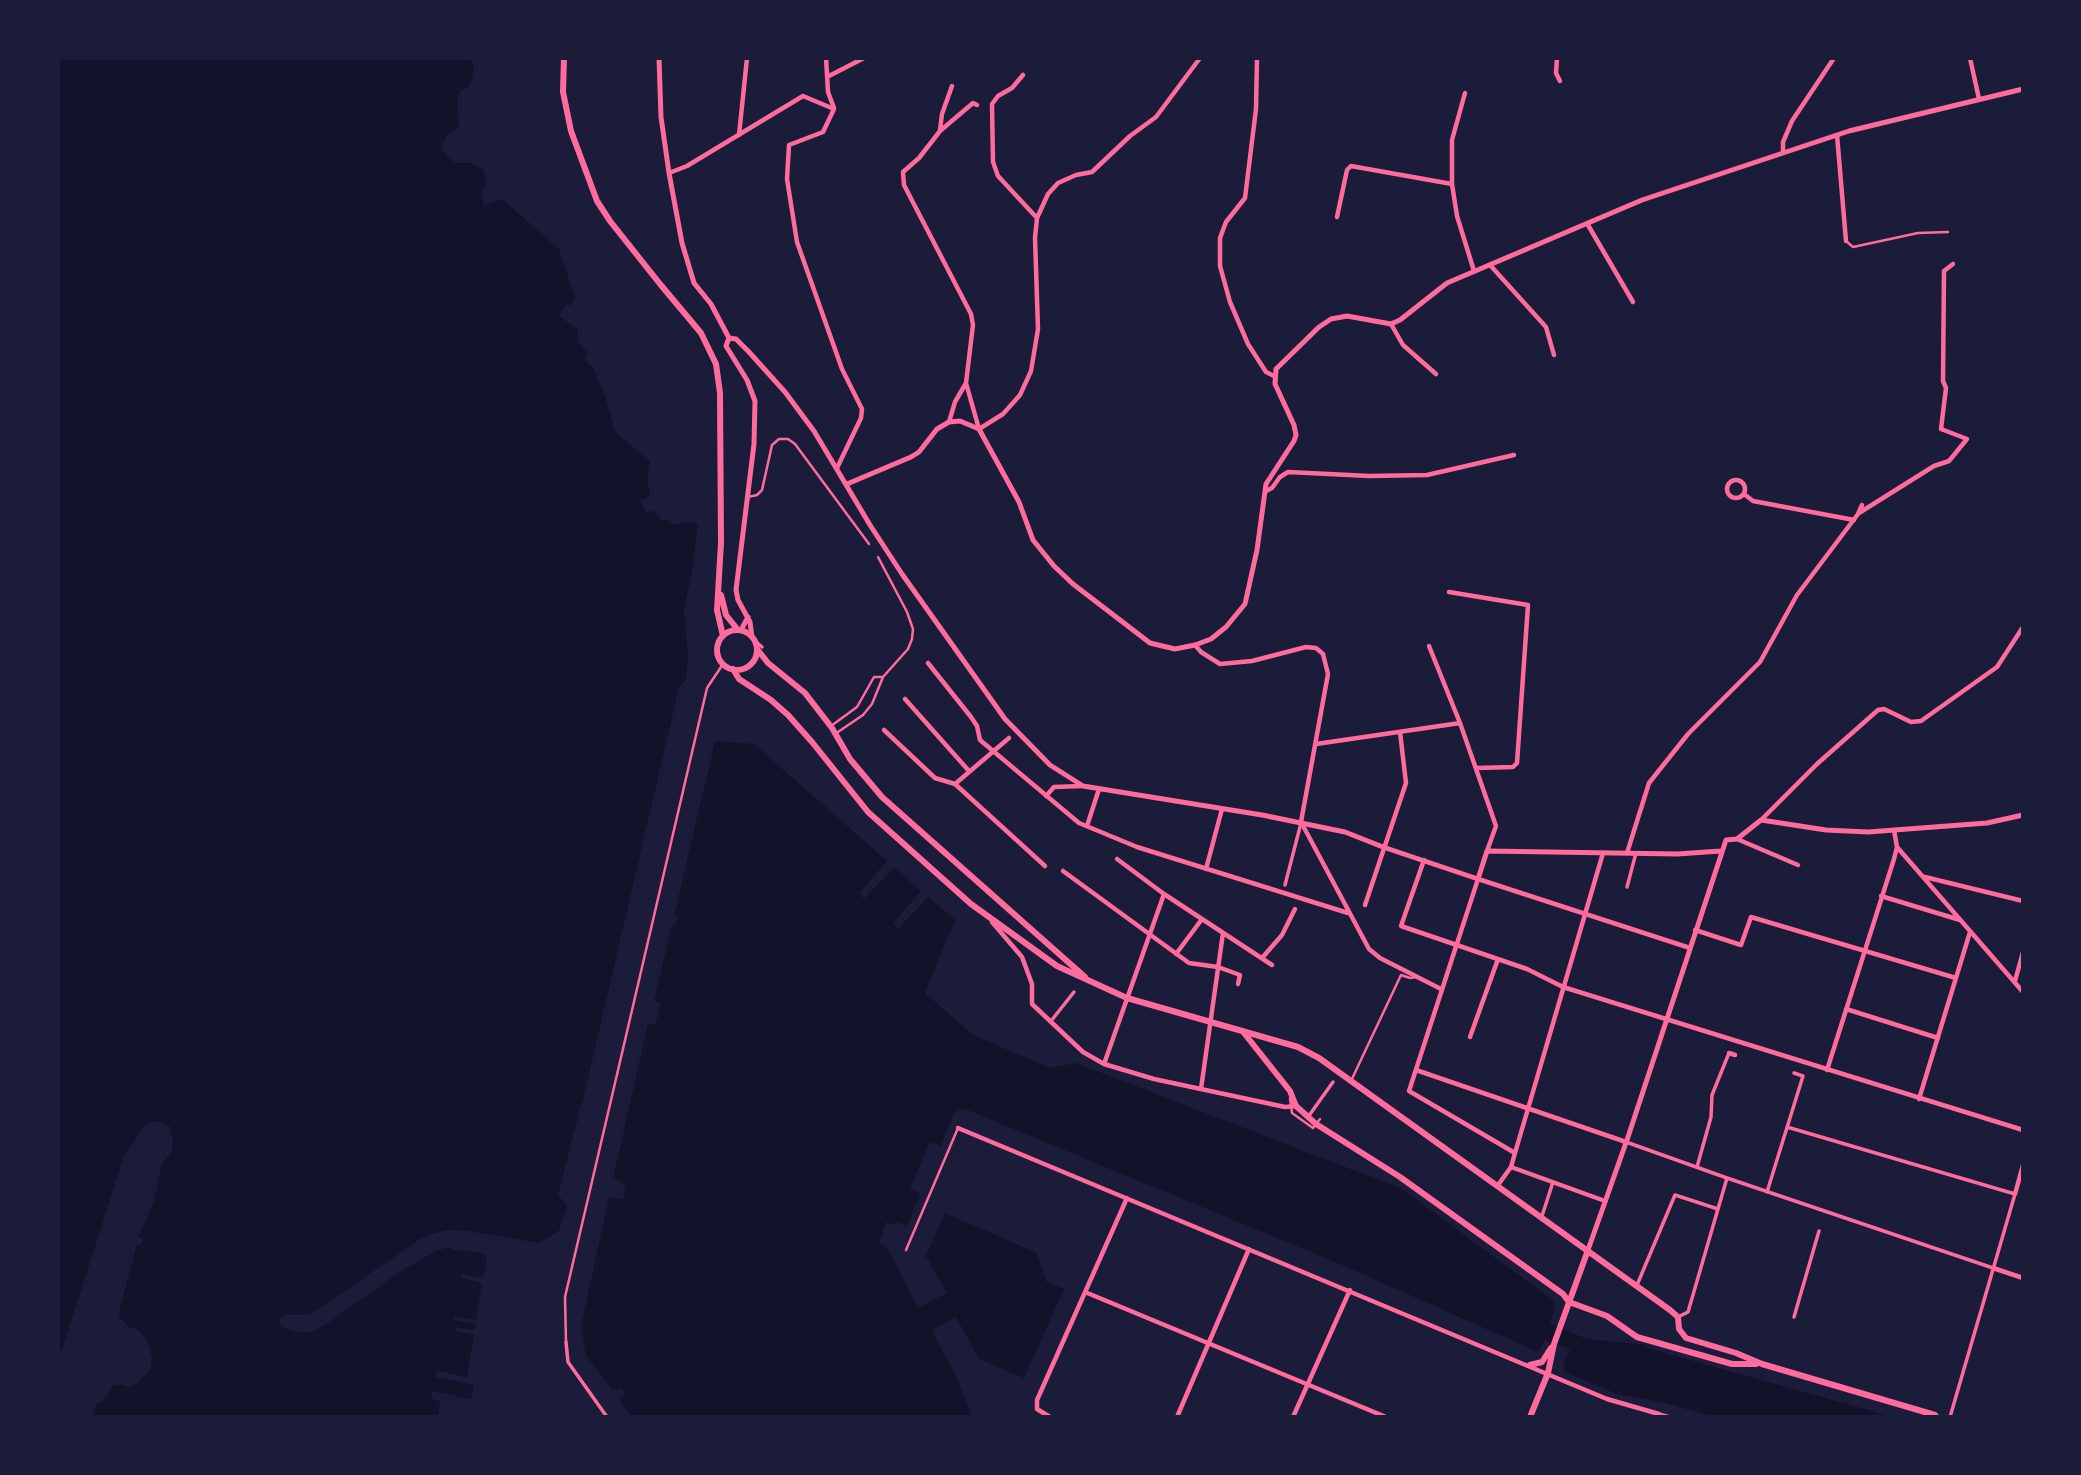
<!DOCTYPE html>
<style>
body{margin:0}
#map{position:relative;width:2081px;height:1475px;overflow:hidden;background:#1b1b3a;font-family:Arial,sans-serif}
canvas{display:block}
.frame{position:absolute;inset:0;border:60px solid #1b1b3a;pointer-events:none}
</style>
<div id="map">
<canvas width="2081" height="1475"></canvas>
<div class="frame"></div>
</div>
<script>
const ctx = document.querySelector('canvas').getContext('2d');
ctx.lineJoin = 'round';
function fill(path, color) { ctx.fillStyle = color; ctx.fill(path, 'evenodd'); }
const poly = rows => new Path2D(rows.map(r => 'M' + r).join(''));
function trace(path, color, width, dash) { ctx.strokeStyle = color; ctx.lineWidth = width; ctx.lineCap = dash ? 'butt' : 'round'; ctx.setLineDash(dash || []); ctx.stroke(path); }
fill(poly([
 [58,58,473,58,471,61,474,67,472,81,468,88,460,90,457,101,459,127,447,134,441,149,454,163,470,163,483,169,486,183,482,194,484,206,502,199,559,249,575,297,572,305,566,305,559,316,577,329,579,343,588,353,585,361,593,367,606,399,615,432,650,461,647,478,650,496,640,501,647,513,654,510,662,521,668,520,674,525,686,522,698,524,691,578,684,608,688,656,686,680,679,688,587,1083,558,1195,567,1205,559,1231,539,1243,467,1231,448,1230,423,1237,317,1310,308,1315,286,1315,281,1317,281,1327,301,1333,311,1332,326,1324,404,1269,436,1251,448,1247,453,1250,483,1253,487,1256,483,1278,462,1274,460,1278,482,1283,476,1320,454,1316,453,1320,476,1324,474,1330,455,1327,455,1331,474,1335,467,1377,437,1371,435,1377,474,1385,471,1399,432,1391,431,1399,440,1401,438,1417,92,1417,97,1404,108,1395,112,1386,140,1382,152,1358,148,1344,142,1334,128,1327,118,1316,137,1244,142,1240,136,1236,141,1232,154,1200,161,1166,171,1152,173,1143,170,1127,156,1121,146,1124,124,1156,58,1363],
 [715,741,754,744,887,861,859,893,864,899,894,867,921,891,893,923,898,929,928,897,955,920,926,990,926,994,973,1035,1050,1068,1076,1063,1402,1189,1554,1301,1555,1307,1550,1324,1587,1339,1646,1345,1647,1348,1893,1417,1716,1417,1665,1403,1617,1394,1565,1372,1563,1365,1570,1349,1544,1340,1540,1350,1536,1351,1340,1264,963,1108,954,1113,941,1146,930,1142,910,1188,920,1194,907,1226,897,1222,895,1225,886,1222,879,1243,886,1246,918,1308,947,1293,926,1256,945,1213,1037,1253,1046,1281,1064,1289,1024,1378,979,1359,956,1317,931,1330,958,1380,972,1417,631,1417,619,1399,623,1396,622,1389,613,1390,586,1356,581,1326,609,1196,623,1199,624,1187,619,1180,613,1179,648,1023,655,1025,661,1003,654,1001,672,925,676,925,678,917,674,916]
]), '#12122b');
fill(poly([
 [698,524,701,525,700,533,688,608,691,656,690,680,682,689,590,1084,562,1194,571,1205,562,1232,557,1238,539,1247,467,1234,449,1234,431,1238,319,1313,309,1318,287,1318,282,1322,283,1325,301,1330,325,1321,402,1266,434,1248,448,1244,453,1247,483,1249,488,1252,453,1250,448,1247,436,1251,404,1269,326,1324,311,1332,301,1333,281,1327,279,1320,281,1317,286,1315,308,1315,317,1310,430,1234,448,1230,467,1231,539,1243,559,1231,567,1205,558,1195,587,1083,679,688,686,679,688,656,684,608,691,578],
 [712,738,715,741,673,919,670,915],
 [672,921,654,1001,661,1003,660,1006,655,1025,648,1023,613,1178,619,1180,626,1188,623,1199,609,1197,581,1326,586,1356,612,1390,621,1388,625,1393,619,1399,631,1417,626,1417,616,1400,620,1393,616,1395,610,1393,583,1357,578,1326,605,1195,609,1193,620,1195,622,1190,617,1183,611,1182,609,1178,645,1022,648,1019,653,1021,657,1006,652,1004,651,1001,668,924],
 [156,1121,170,1127,173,1143,171,1152,161,1166,154,1200,141,1231,137,1236,143,1240,141,1245,136,1245,118,1316,128,1327,134,1328,142,1334,148,1344,152,1358,151,1368,137,1384,128,1387,118,1384,112,1386,104,1400,97,1404,92,1417,89,1417,94,1402,101,1398,110,1383,118,1380,128,1383,135,1381,147,1367,148,1358,145,1345,139,1336,126,1330,114,1316,133,1243,137,1241,133,1235,138,1230,151,1198,158,1165,169,1143,167,1129,156,1125,148,1127,127,1158,61,1364,58,1366,58,1363,124,1156,146,1124]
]), '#1b1b3a');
trace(poly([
 [1846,241,1853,247,1918,233,1948,232],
 [748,497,757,495,762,490,772,445,779,439,788,439,795,444,869,544],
 [831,726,857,707,874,677,883,677],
 [835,734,863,715,872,704,883,677,908,649,912,639,913,629,907,612,878,557],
 [1351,1081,1401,975,1410,978,1416,977],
 [1290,1098,1292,1113,1313,1128,1320,1119],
 [906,1250,958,1128],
 [566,1342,565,1297,633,1006,707,688,723,664]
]), '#ff6b9d', 2.5);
trace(poly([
 [755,641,762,647],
 [1285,885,1301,823],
 [1627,887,1636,853],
 [1051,1021,1074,992],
 [1308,1117,1333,1082],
 [1787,1127,2015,1194,1950,1417],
 [1626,1142,1727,1178,1993,1268],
 [1697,1167,1711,1117,1712,1095,1729,1053],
 [1767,1192,1803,1076,1794,1073],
 [1542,1216,1553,1182],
 [1637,1285,1675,1195,1718,1209],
 [1678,1317,1688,1312,1727,1178],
 [1794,1317,1819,1231],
 [566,1342,568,1362,607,1417],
 [1659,1414,1670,1417]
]), '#ff6b9d', 3.5);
trace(poly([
 [826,58,828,92,834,108],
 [1257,58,1256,109,1245,198,1226,222,1220,238,1220,266,1230,302,1248,344,1266,372,1274,376],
 [1557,58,1556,73,1560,81],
 [1970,58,1979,99],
 [1023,75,1012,88,998,96,992,104,993,162,998,176,1037,218],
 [827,77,864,58],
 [1465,93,1452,140,1452,184,1457,216,1474,271],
 [940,130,942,114,952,86],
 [739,135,747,58],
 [1837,135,1846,241],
 [1783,152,1783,142,1792,121,1834,58],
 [669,173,687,166,803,96,834,109,823,132,789,145,787,179,797,242,842,369,862,409,861,418,837,468],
 [1337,217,1347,170,1351,166,1452,184],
 [1588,225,1633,302],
 [1490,265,1546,327,1554,355],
 [1391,324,1403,345,1436,374],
 [966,383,979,429,1003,414,1020,395,1031,371,1038,329,1035,238,1037,218,1048,194,1058,183,1076,175,1092,172,1130,136,1156,117,1200,58],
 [949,422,955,402,966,383,973,325,971,314,904,185,903,172,919,158,940,131,973,103,977,105],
 '1727 489a9 9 0 1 1 18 0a9 9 0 1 1-18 0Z',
 [1266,491,1272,488,1280,477,1288,472,1369,476,1427,475,1514,455],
 [1744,494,1753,501,1854,520],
 [1859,513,1934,466,1949,461,1967,439,1941,429,1946,388,1943,381,1944,271,1953,264],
 [1449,592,1528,605,1517,763,1513,767,1476,768],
 [1195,645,1201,652,1220,664,1252,661,1306,647,1316,648,1323,654,1328,674,1301,822,1369,949,1380,958,1441,989],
 [1429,646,1460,723,1496,826,1487,851],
 [928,663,971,717,977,726,980,740,1079,823,1137,847,1348,913],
 [905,699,969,771],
 [884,730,935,778,955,784,1045,866],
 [1316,744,1460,723],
 [955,784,1009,738],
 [1046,796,1054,787,1082,786],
 [1761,820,1817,764,1878,710,1884,709,1911,722,1921,721,1997,667,2023,627],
 [1087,826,1099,789],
 [1737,839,1798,865],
 [1897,847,2023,992],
 [1627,853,1649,783,1688,734,1760,662,1797,595,1858,514,1862,505],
 [1117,859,1164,894,1272,965],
 [1424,860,1401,926,1527,969,1563,987,2023,1130],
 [1206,869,1222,809],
 [1063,871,1189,963,1218,967,1240,975,1238,984],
 [1925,877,2023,901],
 [1881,896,1960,920],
 [1365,905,1406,783,1400,732],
 [992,922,1022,957,1032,984,1032,1004,1083,1052,1104,1064,1154,1079,1285,1107,1296,1106],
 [1695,930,1741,945,1751,917,1956,978],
 [1176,954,1202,919],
 [1262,958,1282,935,1295,909],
 [2015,981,2023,952],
 [1846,1009,1938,1038],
 [1470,1037,1498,959],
 [1729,1053,1735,1055],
 [1104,1064,1164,894],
 [1416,1070,1626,1142],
 [1827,1070,1894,859,1897,847,1894,830],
 [1201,1089,1223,933],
 [1919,1099,1970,932],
 [958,1128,1607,1399,1659,1414,1658,1417],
 [1515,1153,1409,1091,1478,879,1690,948],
 [1511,1167,1605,1201],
 [1498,1185,1511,1167,1515,1153,1603,853],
 [2015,1194,2023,1165],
 [1993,1268,2023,1278],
 [1085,1292,1386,1417],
 [1050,1417,1037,1409,1037,1400,1127,1198],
 [1177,1417,1249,1249],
 [1293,1417,1350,1290]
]), '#ff6b9d', 4.5);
trace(poly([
 [659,58,661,117,669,173,682,243,694,283,711,304,729,338,736,339,749,352,785,392,814,431,870,525,902,574,1005,719,1050,765,1083,786,1262,815,1345,832,1383,847,1478,879,1487,851,1677,854,1721,851],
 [729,338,726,346,747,380,755,401,754,444,736,590,738,600,750,622,752,637],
 [847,484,911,457,919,452,937,429,949,422,960,421,979,429,1019,502,1033,540,1054,566,1073,584,1150,643,1175,649,1195,645,1211,639,1226,627,1245,604,1257,550,1266,484,1294,441,1296,435,1294,425,1275,384,1276,369,1319,327,1331,319,1347,316,1391,324,1400,320,1447,283,1642,200,1849,131,2023,89],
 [741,630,748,617],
 [1588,1250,1628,1137,1726,840,1737,839,1761,820,1826,830,1868,832,1987,823,2023,815]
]), '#ff6b9d', 5);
trace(poly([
 [564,58,563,92,571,131,597,201,610,221,660,284,701,333,716,364,720,393,721,543,717,610,723,636],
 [721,595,726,615,738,630],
 '717 650a20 20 0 1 1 40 0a20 20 0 1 1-40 0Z',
 [757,649,768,663,805,693,832,728,850,759,882,797,1085,977],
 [733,669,739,679,771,700,788,715,812,742,868,812,971,904,1057,966,1127,998,1298,1047,1319,1058,1670,1310,1678,1317,1679,1329,1686,1338,1736,1353,1762,1364,1935,1415,1937,1417],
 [1244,1033,1290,1091,1296,1106,1316,1124,1400,1177,1563,1294,1569,1302,1607,1316,1637,1337,1732,1364,1756,1364],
 [1530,1365,1542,1362,1551,1348],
 [1530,1417,1548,1373,1554,1344,1588,1250]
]), '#ff6b9d', 6);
</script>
